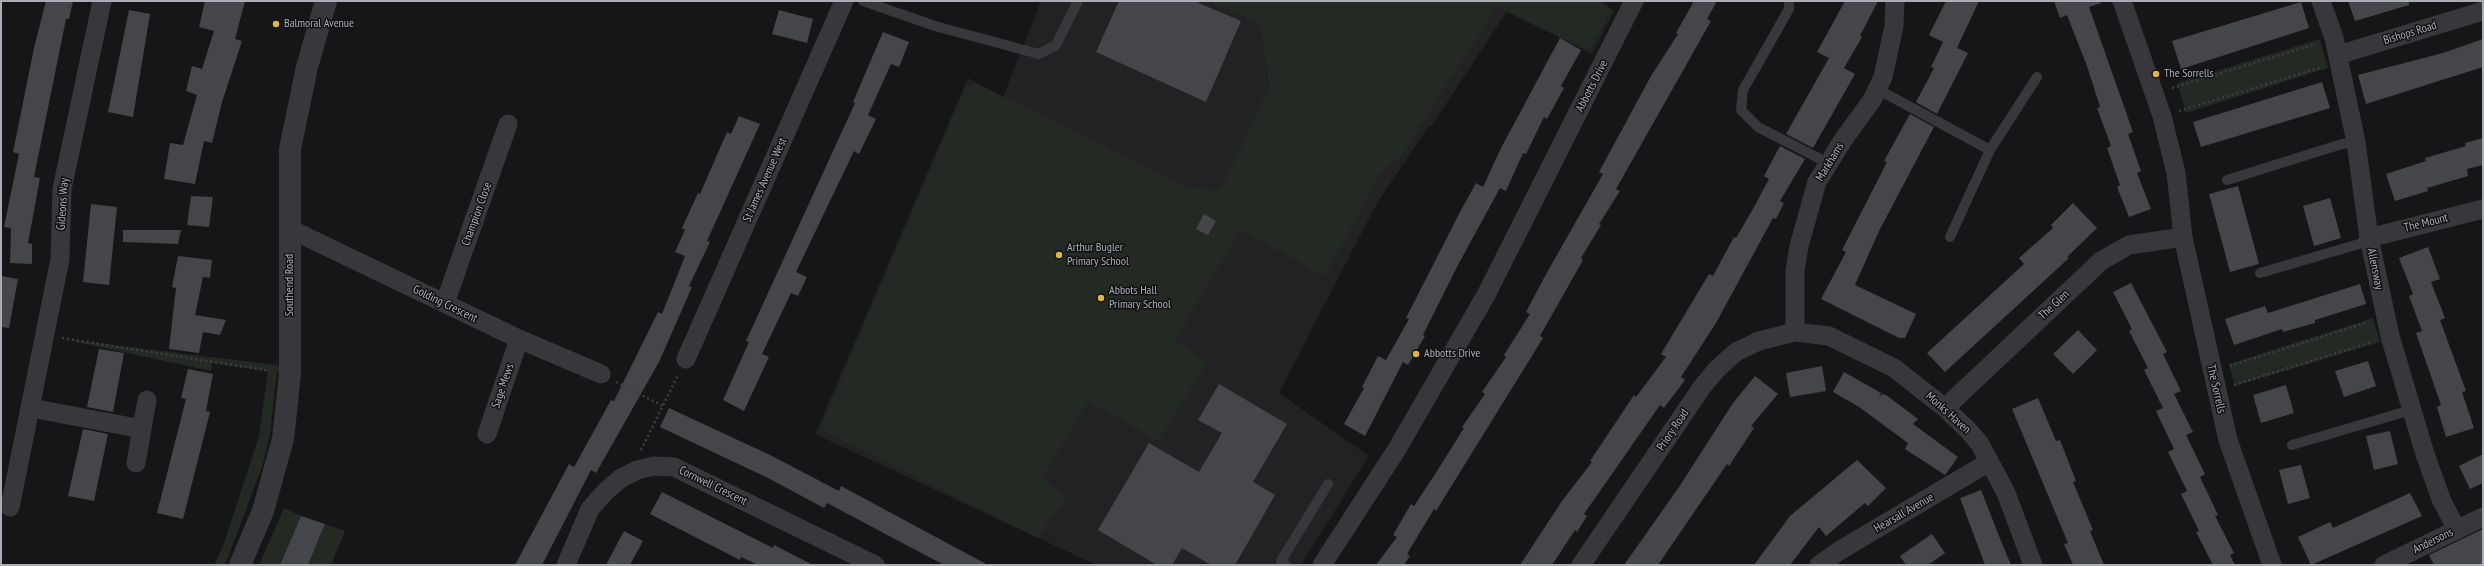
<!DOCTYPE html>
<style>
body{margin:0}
#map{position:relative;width:2484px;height:566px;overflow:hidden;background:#161618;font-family:"PT Sans Narrow",sans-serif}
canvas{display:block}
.frame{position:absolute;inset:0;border:2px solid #aaadb6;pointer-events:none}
</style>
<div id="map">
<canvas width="2484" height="566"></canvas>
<div class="frame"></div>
</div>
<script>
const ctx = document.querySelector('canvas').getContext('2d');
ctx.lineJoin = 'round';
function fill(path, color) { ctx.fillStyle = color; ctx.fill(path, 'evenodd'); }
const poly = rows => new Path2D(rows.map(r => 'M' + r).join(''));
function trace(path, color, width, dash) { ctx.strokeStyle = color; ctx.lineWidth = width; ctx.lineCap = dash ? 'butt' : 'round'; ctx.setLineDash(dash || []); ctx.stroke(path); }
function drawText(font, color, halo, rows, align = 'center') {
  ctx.font = font + ' "PT Sans Narrow",sans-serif'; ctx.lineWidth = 3; ctx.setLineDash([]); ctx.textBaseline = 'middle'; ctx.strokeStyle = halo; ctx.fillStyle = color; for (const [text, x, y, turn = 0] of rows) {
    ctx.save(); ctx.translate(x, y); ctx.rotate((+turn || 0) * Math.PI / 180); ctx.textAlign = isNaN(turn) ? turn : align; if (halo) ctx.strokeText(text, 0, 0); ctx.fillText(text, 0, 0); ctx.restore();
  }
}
fill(poly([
 [1041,1,1601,1,1614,11,1592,54,1507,11,1431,127,1429,126,1377,203,1279,393,1369,456,1301,565,1096,565,815,434,968,78,1003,97]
]), '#222225');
fill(poly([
 [1207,1,1597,1,1611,11,1589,51,1497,7,1401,156,1380,174,1325,276,1240,230,1175,341,1207,362,1159,441,1088,401,1042,478,1066,497,1038,538,820,429,965,88,976,83,1185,187,1221,190,1270,85,1260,23],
 [2320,39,2328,68,2186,113,2177,83],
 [2373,318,2380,342,2235,386,2229,364],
 [63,339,276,365,290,374,277,372,270,434,262,467,225,565,214,565,223,546,259,436,268,371,212,363,211,371],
 [284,508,301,516,280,565,259,565],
 [325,524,345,531,331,565,308,565]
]), '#232a24');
fill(poly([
 [46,1,73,1,69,19,66,19,34,177,40,178,28,243,32,244,32,264,10,263,11,228,4,227,19,154,13,152,34,48],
 [205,1,245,1,235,39,242,41,222,102,212,143,204,141,195,184,164,179,170,143,183,145,197,95,186,91,192,66,202,69,214,31,199,27],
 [1119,1,1194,1,1241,21,1206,102,1096,52],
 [1694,1,1717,1,1707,19,1711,21,1616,189,1620,191,1599,224,1601,225,1581,258,1583,260,1540,336,1543,338,1436,511,1434,509,1407,554,1410,556,1404,565,1376,565,1397,537,1393,535,1411,504,1414,506,1437,471,1464,428,1462,427,1485,394,1482,392,1506,357,1504,355,1530,314,1526,312,1545,276,1603,174,1599,172,1651,76,1678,34,1676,33],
 [1845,1,1878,1,1860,36,1862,37,1844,68,1855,74,1813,148,1786,134,1829,58,1817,52],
 [1946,1,1979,1,1957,48,1968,53,1937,114,1916,102,1934,68,1931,67,1943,42,1929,35],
 [2054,1,2101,1,2101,3,2089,7,2133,132,2128,134,2141,171,2137,173,2151,209,2129,217,2117,187,2120,185,2107,148,2111,146,2097,108,2100,107,2087,66,2067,15,2060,18],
 [2348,1,2409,1,2409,5,2355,21],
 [2301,2,2309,28,2181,69,2172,41],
 [129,10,150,14,133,117,108,112],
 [779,10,813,19,807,43,772,34],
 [883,32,909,42,899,67,891,64,868,115,876,119,859,154,854,151,796,272,807,277,798,296,791,293,762,354,769,357,744,411,723,400,749,342,746,341,855,103,853,102],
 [1560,38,1581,50,1561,86,1564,88,1547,119,1544,117,1526,154,1523,153,1506,191,1500,188,1458,265,1423,335,1425,336,1408,365,1403,362,1365,436,1344,424,1364,388,1362,387,1378,356,1386,360,1409,319,1406,318,1459,214,1476,183,1483,187,1500,150],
 [2483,39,2483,67,2366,104,2358,75,2443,53],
 [2322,82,2330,108,2201,147,2193,122],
 [1910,114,1934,127,1879,231,1855,285,1916,314,1905,338,1899,338,1821,299,1846,252,1842,250,1887,162,1884,161],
 [739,116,760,124,707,241,710,242,689,286,692,287,659,362,596,473,591,470,542,565,515,565,569,464,574,467,611,400,614,401,658,312,662,314,685,256,675,252,685,230,682,228,698,193,700,194,727,132,731,134],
 [2483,138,2483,165,2467,169,2468,176,2427,188,2428,191,2395,201,2386,174,2426,161,2425,158,2466,146,2465,143],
 [1780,146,1805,159,1780,201,1784,203,1776,219,1773,218,1716,323,1681,377,1685,380,1664,408,1660,405,1584,514,1587,516,1577,532,1575,530,1552,565,1520,565,1562,501,1592,462,1590,461,1634,395,1636,397,1666,357,1661,354,1709,274,1713,276,1734,237,1736,238,1754,207,1769,179,1764,176],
 [2238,186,2259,264,2230,272,2209,194],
 [191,196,213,197,209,227,187,225],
 [2330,198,2341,238,2314,246,2303,206],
 [2073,203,2097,228,2067,257,2069,258,1945,372,1927,353,2024,264,2019,258,2053,228,2051,225],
 [91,204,117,207,109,285,83,282],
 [1204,214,1216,221,1208,235,1196,229],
 [123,230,181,230,178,244,123,242],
 [2428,247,2440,279,2431,282,2445,318,2440,320,2466,391,2462,392,2474,428,2446,437,2437,407,2441,405,2416,333,2422,331,2409,296,2413,294,2399,258],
 [178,256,212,260,210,278,203,277,195,315,226,320,220,335,203,332,199,353,169,349,176,288,172,287],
 [1,276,18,279,9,328,1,327],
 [2131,283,2167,352,2163,354,2181,391,2174,394,2193,432,2186,435,2205,474,2200,477,2218,515,2215,516,2234,553,2230,555,2235,565,2213,565,2196,532,2199,531,2181,494,2187,491,2168,452,2174,449,2156,411,2163,408,2144,370,2148,368,2129,331,2132,329,2113,292],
 [2360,284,2366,304,2315,320,2315,323,2283,332,2282,329,2234,345,2225,319,2265,306,2268,313],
 [2078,330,2097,350,2073,374,2053,354],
 [99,349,124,353,113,412,87,407],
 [2368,361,2376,386,2344,397,2335,371],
 [1822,366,1826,391,1790,397,1786,373],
 [188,369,213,374,206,411,210,412,183,519,157,513,186,399,181,398],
 [1844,372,1881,393,1879,398,1882,394,1886,395,1918,419,1913,424,1958,457,1945,475,1905,449,1908,443,1859,407,1833,392],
 [1755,376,1778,394,1751,426,1754,428,1729,466,1727,464,1658,565,1624,565,1679,487,1733,403],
 [1219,384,1287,424,1253,482,1275,495,1235,565,1211,565,1182,548,1172,565,1157,565,1098,530,1149,443,1199,472,1222,433,1198,420],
 [2286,385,2294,413,2261,423,2253,395],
 [2038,398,2056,441,2060,440,2076,481,2073,482,2093,530,2090,531,2104,565,2073,565,2064,544,2068,543,2012,409],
 [669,408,770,455,839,491,841,486,988,565,944,565,827,503,824,508,768,478,660,427],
 [83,429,108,434,94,501,68,496],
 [2390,431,2398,464,2374,470,2366,436],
 [2483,454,2483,483,2470,489,2459,466],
 [1857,460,1886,488,1868,506,1865,503,1826,536,1819,527,1790,565,1754,565,1790,516],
 [2301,465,2310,498,2288,504,2279,470],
 [1981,490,2001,541,2011,565,1985,565,1960,498],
 [662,492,773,548,774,545,813,565,758,565,741,557,740,560,650,514],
 [2410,493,2422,516,2311,565,2298,537,2330,522,2333,528],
 [301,516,325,524,308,565,280,565],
 [2483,529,2483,565,2434,565,2429,555],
 [624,531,643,541,630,565,606,565],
 [1932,534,1945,553,1928,565,1906,565,1900,556]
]), '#45464a');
trace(poly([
 [2172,88,2316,44],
 [2179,111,2322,67],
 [62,338,270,371],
 [2230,366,2368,322],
 [616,382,663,406],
 [2234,385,2372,342],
 [641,450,678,375]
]), '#3e3f43', 2.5, [2, 3]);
trace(poly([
 [863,1,935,26,1039,54,1056,45,1078,1],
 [1789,1,1789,9,1743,90,1741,110,1758,127,1828,163],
 [1877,89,1990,150],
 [2227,180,2342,144,2356,142],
 [1950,237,1990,150,2037,77],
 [2260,273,2359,244,2369,238],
 [2292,445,2411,410],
 [1286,565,1281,561,1328,484]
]), '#38383c', 10);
trace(poly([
 [2122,1,2162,116,2176,173,2183,237,2228,440,2272,565],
 [2321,1,2334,38,2356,142,2369,238,2390,336,2425,454,2441,499,2457,530],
 [2338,55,2483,11],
 [290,229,519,339,601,374],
 [2369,238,2483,209],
 [445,303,508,124],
 [1795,332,1795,271,1799,246,1817,182,1843,140,1872,100,1883,77,1894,26,1895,1],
 [686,359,844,1],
 [31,408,142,429],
 [1945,408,2101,261,2129,245,2183,237],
 [487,434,519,339],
 [136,463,147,400],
 [10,507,60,259,62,189,102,1],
 [566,565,590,509,605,492,620,479,637,470,654,466,674,467,875,565],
 [1322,565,1397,449,1486,295,1634,1],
 [1581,565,1702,387,1717,369,1736,352,1759,341,1795,332,1829,336,1894,368,1945,408,1968,430,1980,444,2006,493,2033,565],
 [1819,565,1839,551,1989,462],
 [2384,565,2483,517]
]), '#38383c', 19);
trace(poly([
 [240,565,263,511,283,439,290,374,290,149,307,67,326,1]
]), '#38383c', 22);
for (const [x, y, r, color] of [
 [276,24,4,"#dfb547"],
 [2156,74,4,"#dfb547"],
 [1059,255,4,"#dfb547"],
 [1101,298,4,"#dfb547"],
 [1416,354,4,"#dfb547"]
]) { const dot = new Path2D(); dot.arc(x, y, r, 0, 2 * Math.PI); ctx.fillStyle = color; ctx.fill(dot); trace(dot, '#111113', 1.5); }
drawText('12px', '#aaadb6', '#111113', [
 ["Balmoral Avenue",284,24],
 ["The Sorrells",2164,74],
 ["Arthur Bugler",1067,248],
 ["Primary School",1067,262],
 ["Abbots Hall",1109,291],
 ["Primary School",1109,305],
 ["Abbotts Drive",1424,354]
], 'left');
drawText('12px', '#aaadb6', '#111113', [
 ["Bishops Road",2410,33,-17],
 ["Abbotts Drive",1592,86,-63],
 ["Markhams",1830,162,-59],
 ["St James Avenue West",765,180,-66],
 ["Gideons Way",63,204,-86],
 ["Champion Close",477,214,-70],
 ["The Mount",2426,223,-14],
 ["Allensway",2375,269,79],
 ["Southend Road",290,285,-90],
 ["Golding Crescent",445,304,26],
 ["The Glen",2054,305,-43],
 ["Sage Mews",503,386,-71],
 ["The Sorrells",2216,389,77],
 ["Monks Haven",1948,413,42],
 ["Priory Road",1673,430,-56],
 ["Cornwell Crescent",713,486,26],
 ["Hearsall Avenue",1904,513,-30],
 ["Andersons",2433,541,-26]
]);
</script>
